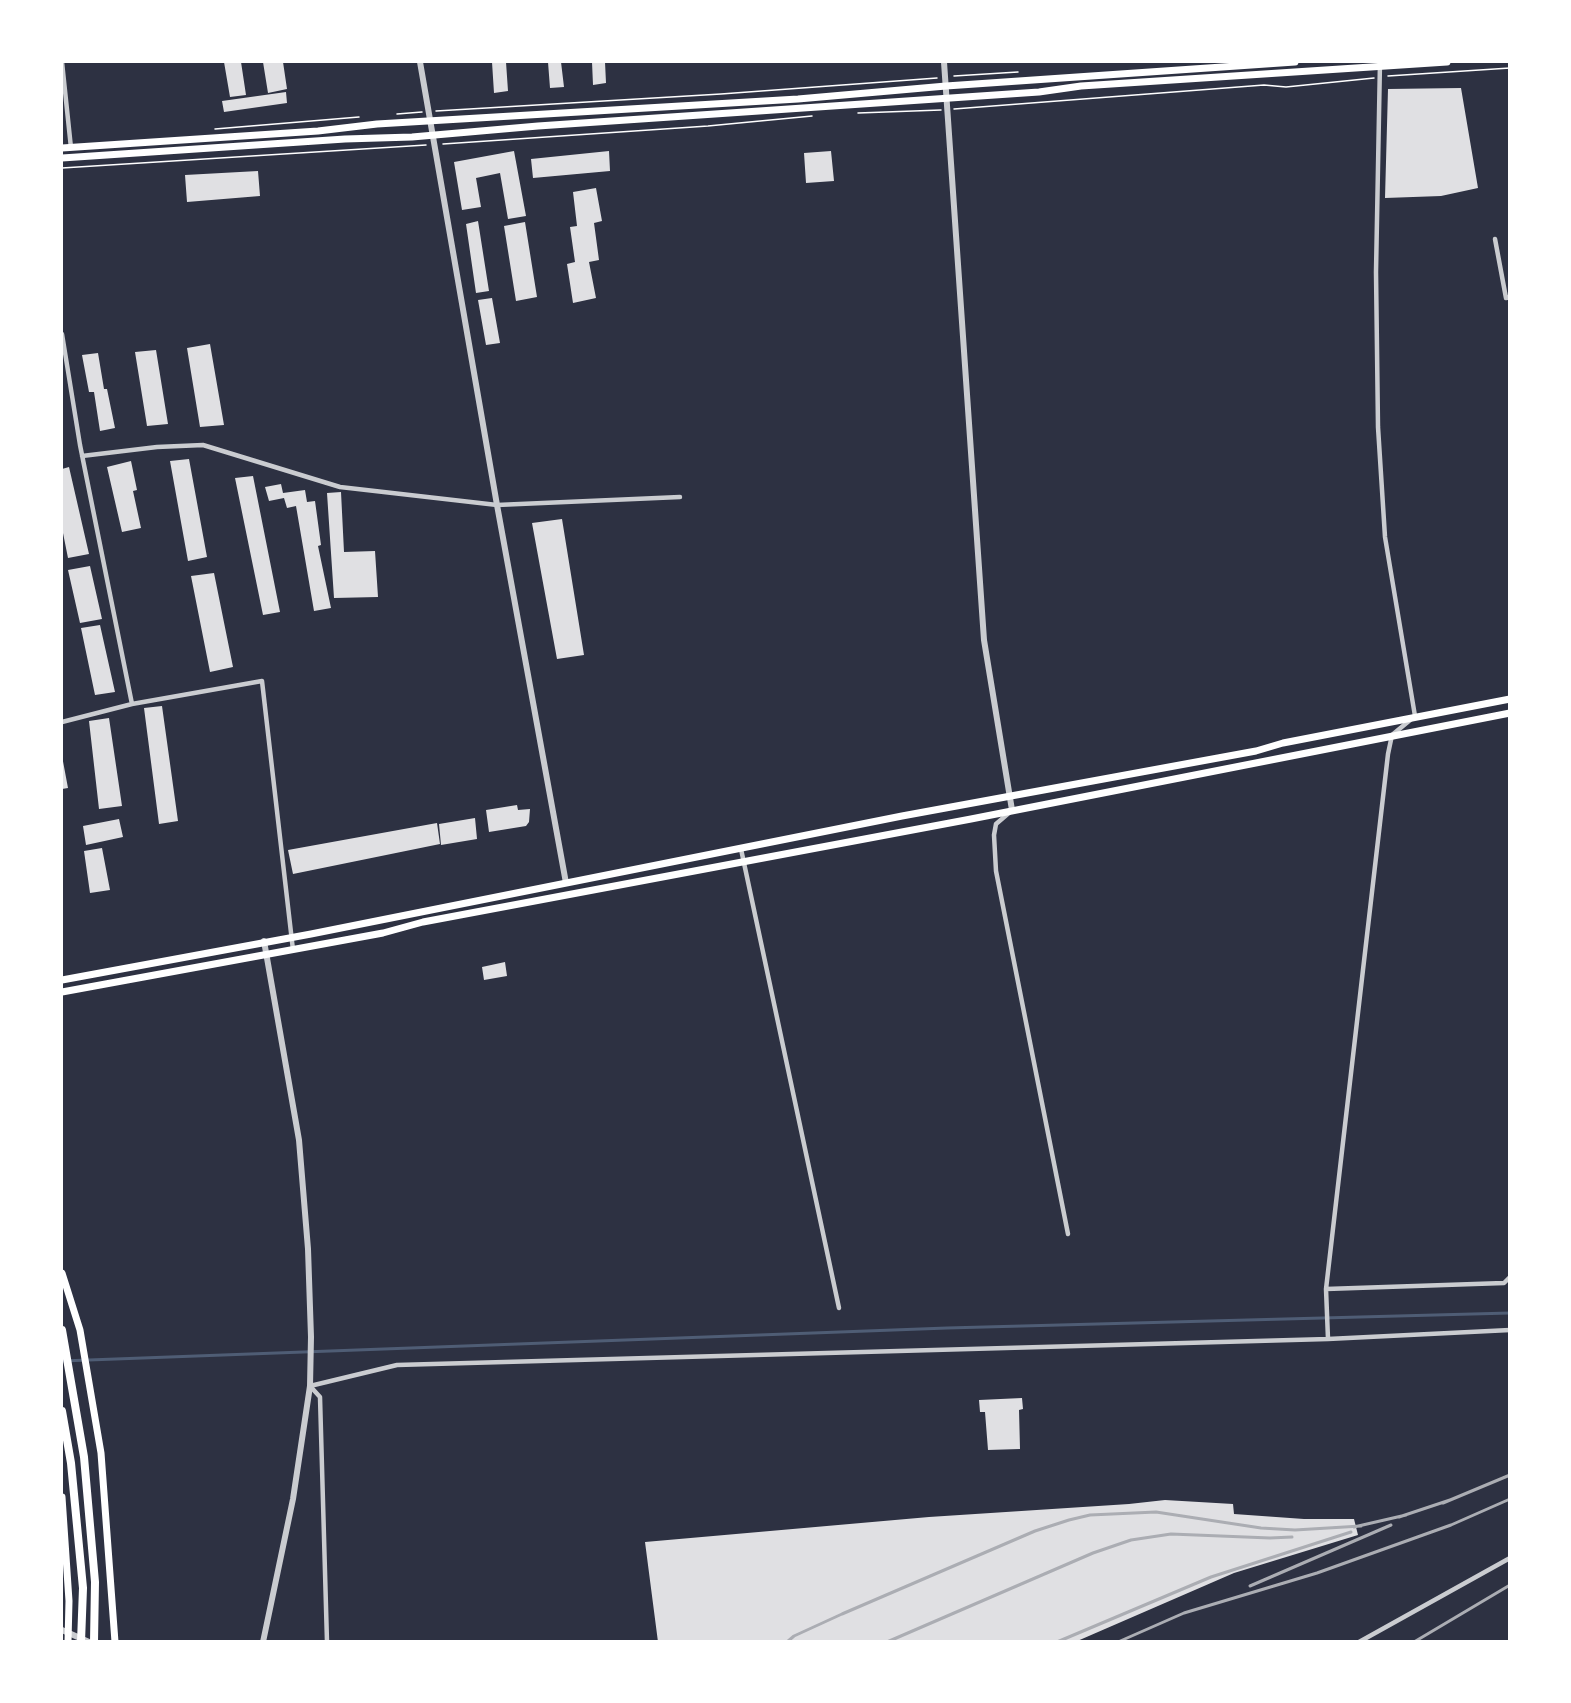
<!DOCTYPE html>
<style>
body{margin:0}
#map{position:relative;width:1571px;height:1703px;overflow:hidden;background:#2d3142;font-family:Mulish,sans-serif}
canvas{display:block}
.frame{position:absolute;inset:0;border:63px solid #fff;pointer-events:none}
</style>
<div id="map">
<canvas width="1571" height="1703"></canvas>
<div class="frame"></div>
</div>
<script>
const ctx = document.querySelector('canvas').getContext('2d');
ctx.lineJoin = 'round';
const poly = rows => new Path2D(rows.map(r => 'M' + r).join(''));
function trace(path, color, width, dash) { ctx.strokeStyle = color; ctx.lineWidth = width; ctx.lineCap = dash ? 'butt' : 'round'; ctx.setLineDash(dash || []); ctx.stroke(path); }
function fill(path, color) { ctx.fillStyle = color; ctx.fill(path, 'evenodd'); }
trace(poly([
 [62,1361,947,1328,1510,1313]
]), '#4f5d75', 3);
fill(poly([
 [224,62,241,62,246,95,230,97],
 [263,62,283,62,287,89,268,93],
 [492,62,506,62,508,91,494,93],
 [548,62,561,62,564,87,550,88],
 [592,62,605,62,606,83,593,85],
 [1461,88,1478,188,1441,196,1385,198,1388,89],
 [286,92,287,103,224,112,222,101],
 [514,151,526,216,508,219,500,173,476,178,481,207,462,210,454,162],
 [609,151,610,171,533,178,531,159],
 [831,151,834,181,806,183,804,153],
 [258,171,260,196,187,202,185,175],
 [596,188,602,221,594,223,599,260,589,262,596,298,573,303,567,264,575,262,570,227,577,226,573,192],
 [478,221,489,291,476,293,466,224],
 [525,222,537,297,516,301,504,226],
 [492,298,500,343,486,345,478,300],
 [210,344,224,425,200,427,187,348],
 [156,350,168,424,147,426,135,352],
 [98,353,104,389,107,389,115,428,100,431,94,392,89,392,82,355],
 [189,459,207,557,188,561,170,461],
 [131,461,137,490,133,491,141,528,122,532,107,467],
 [69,467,89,554,68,558,62,528,62,469],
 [253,476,280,612,263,615,235,478],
 [281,484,283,493,305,490,307,502,315,501,321,545,318,546,331,608,314,611,296,506,287,508,284,498,269,501,265,487],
 [341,492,344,552,375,551,378,597,334,598,327,493],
 [562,519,584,655,557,659,532,523],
 [90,566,102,619,80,623,68,570],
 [214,573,233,667,210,672,191,576],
 [100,625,115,692,95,695,81,628],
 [162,706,178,821,159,824,144,708],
 [109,718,122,806,99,809,89,721],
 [62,756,68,788,62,789],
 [517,805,518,810,530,809,529,822,526,826,489,832,486,810],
 [475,818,477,839,441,845,439,824],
 [119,819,123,837,86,845,83,826],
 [437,823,440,844,293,874,288,850],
 [102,848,110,890,90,893,84,851],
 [505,962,507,976,484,980,482,967],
 [1022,1398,1023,1409,1019,1410,1020,1449,988,1450,985,1412,980,1412,979,1400],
 [1165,1500,1233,1504,1234,1514,1304,1519,1354,1519,1358,1535,1234,1573,1075,1642,658,1642,645,1542,929,1517,1129,1504]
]), '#e0e0e3');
trace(poly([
 [954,76,1018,72],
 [1388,76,1510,68],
 [954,109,1264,85,1286,87,1374,78],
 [436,111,721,94,937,78],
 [858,113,941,110],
 [397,114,422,112],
 [215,129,359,117],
 [443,144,708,126,812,116],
 [62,168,426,145]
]), '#fff', 1.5);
trace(poly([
 [62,62,71,148],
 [1495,239,1506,298,1510,297],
 [62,334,80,445,132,704],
 [82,456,157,447,203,445,340,487,497,505,680,497],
 [62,722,132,704,262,681,293,950],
 [1010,812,996,824,994,835,996,871,1068,1234],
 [741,849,839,1308],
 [1326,1289,1504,1283,1510,1277],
 [1328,1339,1326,1289,1388,754,1392,735,1415,716,1385,537,1378,427,1376,272,1380,62],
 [327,1642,320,1397,310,1386,397,1365,1328,1339,1510,1330],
 [1359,1642,1510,1558]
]), '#caccd0', 4.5);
trace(poly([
 [420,62,497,505,566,883],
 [944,62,984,640,1012,810],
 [62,1630,89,1642],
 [263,1642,293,1499,310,1386,311,1337,308,1249,299,1140,264,941]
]), '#caccd0', 6);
trace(poly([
 [62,148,318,131,377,124,798,99,946,86,1295,62],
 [62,158,345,139,412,137,538,126,1039,92,1081,86,1447,62],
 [62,980,311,934,902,816,1256,751,1283,743,1510,699],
 [62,992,383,933,423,922,971,819,1510,713],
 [62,1273,80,1330,101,1453,115,1642],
 [62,1497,69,1601,68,1642]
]), '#fff', 7);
trace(poly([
 [62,1330,84,1457,95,1582,94,1642],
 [62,1411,71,1463,83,1588,81,1642]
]), '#fff', 8);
trace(poly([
 [1443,1503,1510,1475],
 [1399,1517,1450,1500],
 [1354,1527,1406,1515],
 [1250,1586,1391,1525],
 [787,1642,794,1636,842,1614,1035,1531,1069,1520,1090,1515,1156,1512,1261,1528,1295,1530,1361,1526],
 [887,1642,1093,1553,1131,1540,1171,1534,1270,1538,1292,1537],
 [1057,1642,1211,1577,1351,1532],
 [1118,1642,1184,1613,1317,1573,1451,1525,1510,1499],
 [1414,1642,1510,1585]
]), '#abadb3', 3);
</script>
